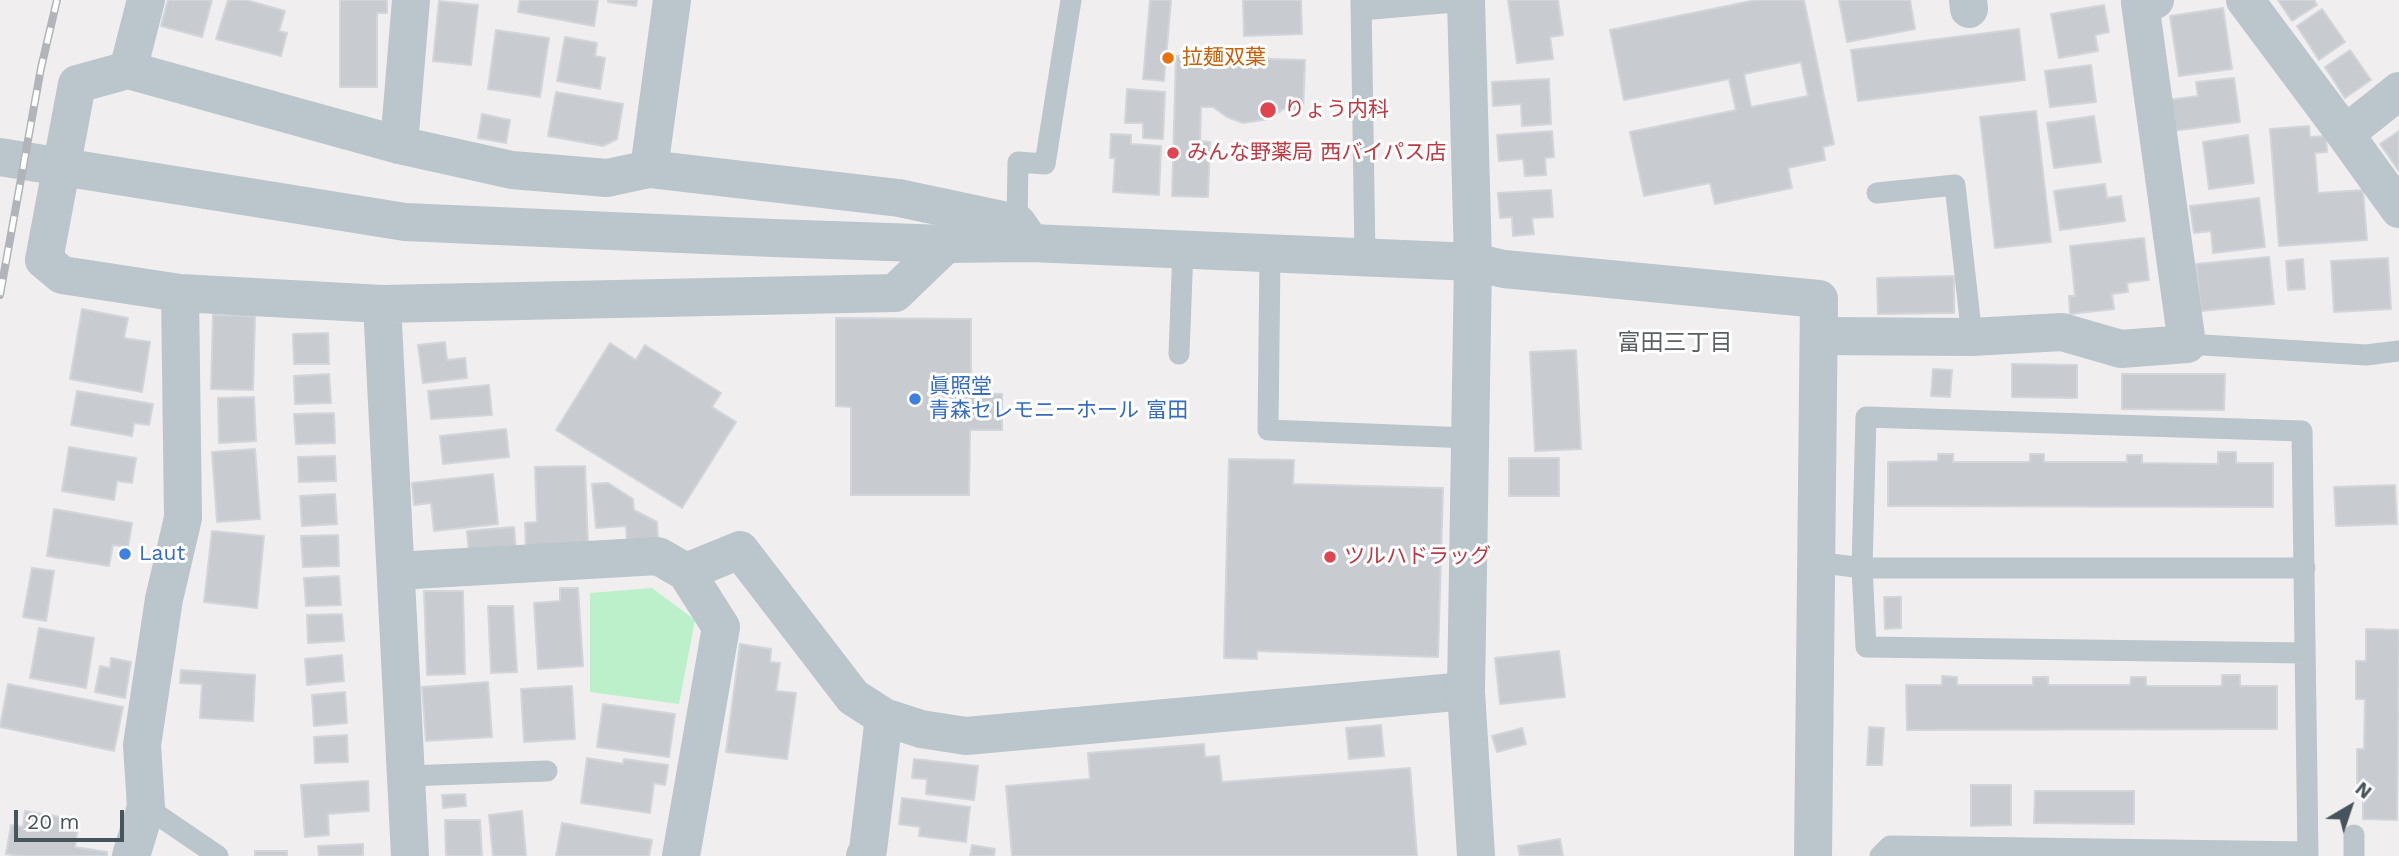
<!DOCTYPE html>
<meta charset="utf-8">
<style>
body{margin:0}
#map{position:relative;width:2399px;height:856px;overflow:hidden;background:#f1eeef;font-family:"Work Sans",sans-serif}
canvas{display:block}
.north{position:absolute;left:2315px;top:772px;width:70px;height:70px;-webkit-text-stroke:5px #fff;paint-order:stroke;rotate:39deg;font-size:19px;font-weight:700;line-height:28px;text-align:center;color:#46545c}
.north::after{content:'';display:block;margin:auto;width:24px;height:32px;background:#46545c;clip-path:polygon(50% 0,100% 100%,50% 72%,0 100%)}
.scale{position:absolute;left:14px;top:810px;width:110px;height:32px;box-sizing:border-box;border:4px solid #46545c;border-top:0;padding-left:9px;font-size:21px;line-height:24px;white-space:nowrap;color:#46545c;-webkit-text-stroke:5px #fff;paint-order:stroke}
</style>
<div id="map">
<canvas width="2399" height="856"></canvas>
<div class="north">N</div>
<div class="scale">20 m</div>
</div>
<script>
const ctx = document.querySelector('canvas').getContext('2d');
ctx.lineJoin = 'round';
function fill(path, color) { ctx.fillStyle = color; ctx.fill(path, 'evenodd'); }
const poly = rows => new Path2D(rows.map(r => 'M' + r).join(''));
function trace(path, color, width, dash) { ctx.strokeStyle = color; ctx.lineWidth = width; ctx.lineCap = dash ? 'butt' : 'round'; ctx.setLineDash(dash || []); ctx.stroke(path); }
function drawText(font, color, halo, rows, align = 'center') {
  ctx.font = font + ' "Work Sans","Noto Sans JP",sans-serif'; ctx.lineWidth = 6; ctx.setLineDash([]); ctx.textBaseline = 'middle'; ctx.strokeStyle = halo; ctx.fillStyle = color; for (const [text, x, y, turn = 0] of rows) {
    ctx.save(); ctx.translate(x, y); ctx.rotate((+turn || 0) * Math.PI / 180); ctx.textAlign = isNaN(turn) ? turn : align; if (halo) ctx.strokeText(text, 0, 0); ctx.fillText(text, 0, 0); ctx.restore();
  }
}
fill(poly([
 [652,588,695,620,679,704,590,692,590,593]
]), '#bcf0cb');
const building = poly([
 [168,0,212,0,202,37,161,26,168,0],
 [228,0,246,0,285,11,279,31,287,33,281,56,216,39,228,0],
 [340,0,387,0,387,13,377,13,377,87,340,87,340,0],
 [520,0,598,0,594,26,518,12,520,0],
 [608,0,637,0,636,6,608,2,608,0],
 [1150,0,1171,0,1164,81,1143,79,1150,0],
 [1243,0,1301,0,1302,34,1244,36,1243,0],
 [1508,0,1558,0,1563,35,1550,37,1553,59,1517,63,1508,0],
 [1756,0,1804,0,1834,144,1823,147,1825,160,1788,168,1792,188,1715,204,1710,183,1644,196,1630,132,1736,110,1729,79,1624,100,1610,30,1756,0],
 [1801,62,1808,96,1751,107,1744,74,1801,62],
 [1839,0,1910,0,1915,29,1847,42,1839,0],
 [2278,0,2314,0,2317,5,2292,21,2278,0],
 [439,1,478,5,471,65,433,61,439,1],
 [2104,5,2109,32,2095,35,2098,51,2059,58,2051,14,2104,5],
 [2223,8,2232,69,2179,76,2170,16,2223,8],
 [2322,9,2345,42,2319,60,2297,26,2322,9],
 [2019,29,2025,80,1858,101,1851,50,2019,29],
 [496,30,549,38,540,97,488,89,496,30],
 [565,37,597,43,595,56,605,58,600,89,557,81,565,37],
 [2350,50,2371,80,2345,98,2325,67,2350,50],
 [1176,56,1305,60,1303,110,1283,109,1269,119,1243,123,1227,117,1213,107,1201,107,1200,141,1210,142,1208,197,1172,196,1176,56],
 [2091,65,2096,102,2050,107,2045,71,2091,65],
 [2234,78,2240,122,2172,131,2169,100,2198,96,2196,82,2234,78],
 [1549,79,1551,124,1522,126,1521,104,1493,106,1492,82,1549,79],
 [1127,89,1165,92,1163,139,1143,138,1143,123,1125,123,1127,89],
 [556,92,623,104,617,139,603,146,548,136,556,92],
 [2036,111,2051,242,1995,248,1980,117,2036,111],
 [482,114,510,120,506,143,478,138,482,114],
 [2094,116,2101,162,2054,168,2047,123,2094,116],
 [2309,126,2310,137,2326,136,2327,152,2315,153,2318,193,2363,190,2367,240,2279,246,2270,129,2309,126],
 [1552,131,1554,157,1545,158,1546,175,1525,176,1523,159,1499,161,1497,135,1552,131],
 [2399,131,2399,171,2380,144,2399,131],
 [1111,134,1131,135,1131,144,1161,146,1159,195,1113,192,1115,158,1110,158,1111,134],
 [2248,135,2254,183,2209,189,2203,142,2248,135],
 [2105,184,2107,198,2121,196,2125,221,2060,230,2054,191,2105,184],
 [1551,190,1553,217,1532,218,1534,234,1513,236,1512,217,1500,218,1498,193,1551,190],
 [2259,198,2265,247,2213,253,2211,231,2194,233,2190,206,2259,198],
 [2144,238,2149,280,2127,283,2128,292,2112,294,2114,309,2070,314,2069,296,2075,296,2070,246,2144,238],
 [2269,257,2274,304,2201,311,2196,264,2269,257],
 [2388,258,2391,309,2334,312,2331,261,2388,258],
 [2303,259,2305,289,2288,290,2286,261,2303,259],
 [1954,276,1954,313,1878,314,1877,278,1954,276],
 [82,309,128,318,124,338,150,342,142,392,70,379,82,309],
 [213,315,255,316,253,390,211,389,213,315],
 [836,318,971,319,971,393,1002,394,1002,430,970,430,969,495,851,495,851,407,836,406,836,318],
 [328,333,329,364,294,364,293,334,328,333],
 [445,342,447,360,465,358,467,378,423,383,418,345,445,342],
 [610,343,636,360,645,345,721,393,712,407,736,422,682,508,556,430,610,343],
 [1576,350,1581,449,1535,451,1530,352,1576,350],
 [2012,364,2077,365,2077,398,2012,397,2012,364],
 [1933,369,1952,370,1950,397,1931,396,1933,369],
 [329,374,331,403,295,404,294,376,329,374],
 [2122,374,2225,374,2224,410,2122,409,2122,374],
 [489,385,492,415,431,419,428,391,489,385],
 [77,391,153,404,149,425,134,423,132,436,71,425,77,391],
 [254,397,256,441,219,443,218,398,254,397],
 [334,413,335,443,296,444,294,414,334,413],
 [506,429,509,457,443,464,440,436,506,429],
 [69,447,136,458,132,483,117,481,114,500,62,491,69,447],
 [255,449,260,519,217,522,212,452,255,449],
 [2218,452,2236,452,2236,463,2273,463,2273,507,1888,506,1888,462,1938,461,1938,454,1953,454,1953,462,2030,462,2030,454,2044,454,2044,462,2127,462,2127,455,2142,455,2142,463,2218,464,2218,452],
 [335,456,336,481,299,482,298,457,335,456],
 [1509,458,1559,458,1559,496,1509,496,1509,458],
 [1229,459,1294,460,1293,484,1443,488,1438,657,1257,651,1257,659,1224,658,1229,459],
 [585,466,588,548,526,550,525,523,537,522,535,467,585,466],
 [493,474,498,524,434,531,431,503,414,505,412,483,493,474],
 [608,483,633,499,634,510,657,522,658,540,627,543,626,526,596,528,592,484,608,483],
 [2395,485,2397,524,2336,526,2334,487,2395,485],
 [335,494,337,524,302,526,300,496,335,494],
 [54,509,132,523,128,547,113,545,109,566,47,556,54,509],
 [514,527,516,551,469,554,467,531,514,527],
 [212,531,264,536,257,608,204,602,212,531],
 [338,535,339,566,303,567,301,536,338,535],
 [32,568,54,571,46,621,23,617,32,568],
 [339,576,341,605,306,606,304,578,339,576],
 [560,588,578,588,583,666,538,669,534,603,560,601,560,588],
 [424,591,463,591,465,674,427,675,424,591],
 [1884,597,1901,597,1901,628,1885,629,1884,597],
 [488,606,513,606,517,672,491,673,488,606],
 [342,614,344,641,308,643,307,615,342,614],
 [39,628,94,638,86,688,30,678,39,628],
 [2366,629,2399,630,2397,820,2363,819,2363,783,2357,783,2357,749,2364,749,2365,699,2356,699,2356,661,2366,661,2366,629],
 [740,644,771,649,770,662,780,663,776,691,796,693,787,759,726,752,740,644],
 [1559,651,1565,697,1500,704,1495,658,1559,651],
 [342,655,344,681,307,685,305,659,342,655],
 [111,658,131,662,125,698,95,692,100,666,110,668,111,658],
 [181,670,255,675,253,721,200,718,202,684,180,683,181,670],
 [2222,675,2240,675,2240,686,2277,686,2277,729,1907,730,1906,685,1942,685,1942,676,1957,677,1957,685,2033,685,2033,677,2048,677,2048,685,2130,685,2131,677,2146,677,2146,686,2222,686,2222,675],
 [488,682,492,737,426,741,422,687,488,682],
 [8,684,123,707,114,751,0,727,8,684],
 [572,686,575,739,524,742,521,689,572,686],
 [345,692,347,723,314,726,312,695,345,692],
 [603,704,675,714,669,757,597,747,603,704],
 [1381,725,1384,756,1349,759,1346,728,1381,725],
 [1869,727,1884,728,1882,765,1867,765,1869,727],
 [1522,728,1526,744,1497,752,1492,736,1522,728],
 [347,735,348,762,315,763,314,737,347,735],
 [1204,744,1205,757,1219,756,1222,782,1410,768,1417,856,1012,856,1006,786,1090,779,1088,753,1204,744],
 [587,758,623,764,624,759,668,765,665,785,654,783,650,813,581,803,587,758],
 [914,759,978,766,974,800,926,794,927,779,912,778,914,759],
 [368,781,369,811,328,814,329,835,305,837,301,785,368,781],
 [1971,785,2011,785,2011,825,1971,826,1971,785],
 [2035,791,2134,791,2134,824,2034,823,2035,791],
 [465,794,466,806,443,808,442,795,465,794],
 [902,798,970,807,966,842,919,836,920,827,899,824,902,798],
 [25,811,79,820,75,847,107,852,107,856,22,856,6,854,11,825,23,827,25,811],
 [522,811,526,856,493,856,489,815,522,811],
 [445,820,480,820,482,856,446,856,445,820],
 [562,823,652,840,649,856,556,856,562,823],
 [1560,839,1563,856,1520,856,1518,846,1560,839],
 [363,844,363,856,319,856,318,846,363,844],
 [972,845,995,849,994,856,970,856,972,845],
 [255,851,287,851,287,856,255,856,255,851]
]);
fill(building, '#c8ccd1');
trace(building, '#d2d5da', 2);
trace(poly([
 [1361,0,1365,257],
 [1361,10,1466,1],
 [1877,193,1955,185,1972,337],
 [1017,223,1018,162,1045,164,1071,0],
 [1270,253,1268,430,1469,438],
 [2187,344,2366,355,2399,351],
 [1179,354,1183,249],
 [1816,562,1862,568,1866,417,2302,431,2308,856],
 [2305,568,1862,568,1866,647,2305,653],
 [406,776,547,771],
 [146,807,218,856],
 [1880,856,1890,846,2308,852],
 [2354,856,2354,835]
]), '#bac5cc', 21);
trace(poly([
 [146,0,128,70,399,145,512,170,607,178,649,169],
 [672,0,649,169,899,198,1017,223,1031,243],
 [1968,0,1969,9],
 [2245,0,2345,134,2399,91],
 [128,70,77,84,44,260,62,275,180,293],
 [2345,134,2399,209],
 [399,145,411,0],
 [382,304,410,856],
 [1820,336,1972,337,2062,332,2121,349,2187,344,2140,3,2155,0],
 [396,571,658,556,686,572,721,627,681,856],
 [686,572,740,550,853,697,884,717,921,729,966,736,1466,691],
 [131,856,146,807,142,745,164,599,183,518,180,293,382,304,895,293,946,244],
 [865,856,868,850,884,717]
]), '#bac5cc', 38);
trace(poly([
 [1466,0,1473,262,1466,691,1476,856],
 [0,157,405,222,773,238,946,244,1031,243,1473,262,1504,269,1819,299,1813,856]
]), '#bac5cc', 38);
const rail = poly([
 [0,295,41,68,57,0]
]);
trace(rail, '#b1b5b9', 8);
trace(rail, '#fff', 5, [16]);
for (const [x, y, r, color] of [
 [1168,58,7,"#e8710a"],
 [1268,110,9,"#e0444e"],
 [1173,153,7,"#e0444e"],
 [915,399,7,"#3f7fe0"],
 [125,554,7,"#3f7fe0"],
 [1330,557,7,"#e0444e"]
]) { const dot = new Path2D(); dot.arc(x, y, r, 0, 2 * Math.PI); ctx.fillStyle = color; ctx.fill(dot); trace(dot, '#fff', 2.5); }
drawText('21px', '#c56008', '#fff', [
 ["拉麺双葉",1182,58]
], 'left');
drawText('21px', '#be3a42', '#fff', [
 ["りょう内科",1284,110],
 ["みんな野薬局 西バイパス店",1187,153],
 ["ツルハドラッグ",1344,557]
], 'left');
drawText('21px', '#366cbe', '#fff', [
 ["眞照堂",929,387],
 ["青森セレモニーホール 富田",929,411],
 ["Laut",139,554]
], 'left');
drawText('23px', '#5b6064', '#fff', [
 ["富田三丁目",1675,343]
]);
</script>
